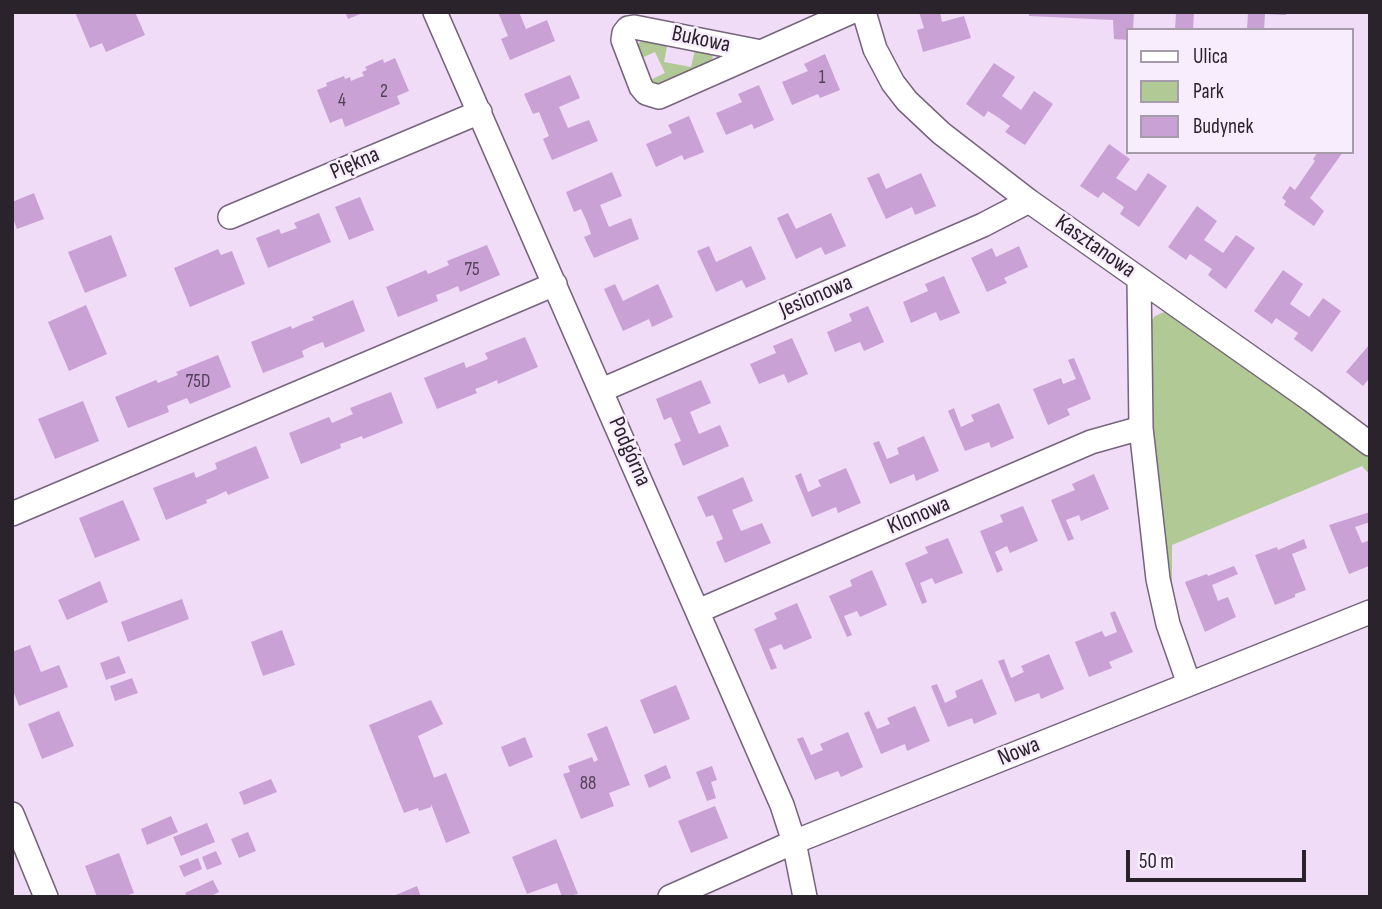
<!DOCTYPE html>
<meta charset="utf-8">
<style>
body{margin:0}
#map{position:relative;width:1382px;height:909px;overflow:hidden;background:#f0dcf6;font-family:"Sofia Sans Condensed",sans-serif}
canvas{display:block}
.frame{position:absolute;inset:0;border:14px solid #2a232c;pointer-events:none}
.legend{position:absolute;left:1126px;top:28px;width:228px;height:126px;box-sizing:border-box;background:#f8edfc;border:2px solid #a69ca9;margin:0;padding:9px 12px;list-style:none;font-size:21px;color:#2a232c}
.legend li{display:flex;align-items:center;gap:14px;height:35px}
.legend b{width:35px;border:2px solid #a69ca9}
.scale{position:absolute;left:1126px;top:850px;width:180px;height:32px;box-sizing:border-box;border:4px solid #2a232c;border-top:0;padding-left:9px;font-size:21px;line-height:24px;white-space:nowrap;color:#2a232c;-webkit-text-stroke:5px #f8edfc;paint-order:stroke}
</style>
<div id="map">
<canvas width="1382" height="909"></canvas>
<div class="frame"></div>
<ul class="legend">
<li><b style="height:9px;background:#fff"></b>Ulica</li>
<li><b style="height:19px;background:#b0c995"></b>Park</li>
<li><b style="height:19px;background:#c9a1d5"></b>Budynek</li>
</ul>
<div class="scale">50 m</div>
</div>
<script>
const ctx = document.querySelector('canvas').getContext('2d');
ctx.lineJoin = 'round';
function fill(path, color) { ctx.fillStyle = color; ctx.fill(path, 'evenodd'); }
const poly = rows => new Path2D(rows.map(r => 'M' + r).join(''));
function trace(path, color, width, dash) { ctx.strokeStyle = color; ctx.lineWidth = width; ctx.lineCap = dash ? 'butt' : 'round'; ctx.setLineDash(dash || []); ctx.stroke(path); }
function drawText(font, color, halo, rows, align = 'center') {
  ctx.font = font + ' "Sofia Sans Condensed",sans-serif'; ctx.lineWidth = 5; ctx.setLineDash([]); ctx.textBaseline = 'middle'; ctx.strokeStyle = halo; ctx.fillStyle = color; for (const [text, x, y, turn = 0] of rows) {
    ctx.save(); ctx.translate(x, y); ctx.rotate((+turn || 0) * Math.PI / 180); ctx.textAlign = isNaN(turn) ? turn : align; if (halo) ctx.strokeText(text, 0, 0); ctx.fillText(text, 0, 0); ctx.restore();
  }
}
fill(poly([
 [641,41,667,46,664,62,691,67,695,50,709,52,713,57,710,62,651,86,648,81,665,73,655,52,639,59,634,48],
 [1164,312,1171,314,1357,447,1370,459,1370,475,1362,466,1172,545,1172,587,1154,444,1151,392,1150,322,1155,316]
]), '#b0c995');
fill(poly([
 [75,12,135,12,145,35,106,52,102,43,90,48],
 [345,12,365,12,348,19],
 [498,12,519,12,526,29,547,20,555,41,510,60,501,39,508,36],
 [919,12,940,12,942,22,964,16,971,38,923,52,917,30,924,28],
 [1029,12,1134,12,1133,30,1128,30,1128,40,1114,39,1113,20,1029,16],
 [1176,12,1194,12,1193,30,1175,30],
 [1248,12,1286,12,1286,15,1265,14,1264,30,1247,30],
 [825,54,840,90,820,98,818,94,792,105,782,82,808,71,804,64],
 [395,58,409,91,397,96,400,104,345,127,342,118,330,123,317,90,327,86,326,83,344,76,345,79,350,77,351,81,358,78,364,76,362,72,367,70,365,67,383,59,384,63],
 [994,63,1015,77,1002,96,1021,110,1034,91,1053,104,1025,145,1005,132,1010,126,999,118,988,111,984,117,966,104],
 [570,75,580,98,559,107,568,128,589,120,598,141,552,160,543,139,549,136,539,112,533,114,524,94],
 [759,85,774,120,754,129,752,124,726,135,716,113,742,102,738,94],
 [689,116,704,152,684,160,682,155,656,167,646,144,672,133,668,125],
 [1109,144,1130,159,1116,178,1136,191,1148,173,1167,186,1139,227,1120,214,1124,207,1103,192,1098,198,1080,186],
 [1318,152,1343,152,1310,198,1324,211,1314,226,1284,205,1286,201,1282,198,1290,186,1295,190,1315,161,1313,159],
 [612,172,622,196,600,205,609,227,631,218,639,239,594,258,584,237,591,234,587,222,581,209,574,212,566,192],
 [879,173,886,189,921,173,936,206,915,215,912,207,886,219,867,178],
 [34,193,44,219,17,229,12,216,12,202],
 [360,197,374,230,349,240,335,207],
 [1197,206,1217,221,1204,240,1223,253,1236,235,1255,248,1226,289,1208,275,1212,269,1190,254,1186,260,1168,247],
 [319,213,331,242,268,268,256,238,279,229,281,234,297,228,294,223],
 [788,213,796,229,831,213,846,246,825,255,821,247,796,259,777,218],
 [111,235,127,276,85,293,68,252],
 [487,245,500,275,460,292,458,286,447,291,436,295,438,301,398,317,386,287,426,270,428,274,449,265,447,261],
 [709,246,716,262,751,246,766,279,746,288,742,280,716,292,697,251],
 [1019,246,1028,267,1004,278,1007,283,987,292,971,258,992,248,996,257],
 [218,249,221,255,232,251,245,284,190,307,174,268],
 [1283,270,1303,284,1290,304,1309,317,1323,298,1341,311,1312,352,1294,339,1298,333,1276,318,1272,324,1254,311],
 [944,276,960,313,940,321,936,312,911,323,903,302,928,291,925,284],
 [615,284,623,301,658,284,673,317,652,327,649,319,623,331,604,289],
 [353,300,365,331,325,348,323,342,312,346,302,351,304,357,263,373,251,342,291,326,292,329,303,324,314,320,312,317],
 [86,305,107,354,69,371,48,322],
 [868,306,884,342,864,351,860,342,835,352,827,332,852,321,849,314],
 [525,337,538,367,498,384,497,380,486,385,475,389,477,393,437,409,424,378,464,362,466,368,488,359,485,353],
 [792,338,808,374,788,383,784,374,759,384,750,364,776,353,773,346],
 [1370,344,1370,382,1368,380,1363,386,1346,372],
 [218,355,231,387,190,404,187,398,167,406,169,412,128,428,115,397,156,380,158,383,178,375,176,372],
 [1074,358,1091,399,1067,409,1070,415,1048,425,1033,389,1061,378,1063,384,1076,379,1068,360],
 [701,380,711,403,690,412,699,434,720,425,729,446,683,466,674,444,681,441,671,417,664,420,656,399],
 [391,392,403,423,363,439,362,436,340,444,341,448,301,464,289,433,329,417,332,423,353,414,350,408],
 [83,401,99,441,55,459,38,419],
 [999,403,1014,438,991,448,989,442,965,451,948,411,954,408,961,427,974,421,971,415],
 [924,436,939,471,916,481,914,474,890,484,873,443,879,441,887,459,899,454,897,448],
 [256,446,269,478,228,495,226,491,216,496,206,500,207,503,166,520,153,488,194,472,196,478,207,473,217,469,215,463],
 [846,468,861,503,838,513,836,507,812,517,795,476,801,473,808,492,821,486,818,480],
 [1094,474,1109,509,1081,521,1079,515,1066,520,1074,539,1068,541,1051,500,1075,490,1072,484],
 [743,477,753,501,732,510,741,531,762,523,771,543,725,563,716,542,723,539,713,515,706,517,697,497],
 [123,500,140,540,95,558,79,518],
 [1023,506,1038,541,1010,553,1007,546,995,552,1003,570,997,573,980,531,1003,522,1000,515],
 [1370,512,1370,522,1355,527,1362,543,1370,540,1369,566,1349,574,1329,525],
 [948,538,963,573,935,584,932,578,920,583,927,602,922,604,905,563,928,553,925,547],
 [1304,539,1307,548,1292,554,1306,590,1295,594,1295,597,1275,605,1255,555,1277,547,1278,550],
 [1234,566,1238,574,1212,585,1218,601,1228,597,1236,617,1205,632,1185,582,1207,574,1208,576],
 [872,570,887,605,860,617,857,611,844,616,852,635,847,637,829,596,852,586,850,580],
 [100,581,108,602,67,620,58,600],
 [182,599,189,619,128,642,121,622],
 [797,603,812,638,784,650,781,644,769,649,777,668,771,670,754,629,777,619,774,613],
 [1115,611,1133,652,1109,662,1112,668,1089,677,1075,642,1102,631,1105,637,1117,632,1110,613],
 [282,630,295,665,263,676,251,642],
 [30,645,41,672,59,665,68,687,19,706,12,688,12,652],
 [1049,654,1064,689,1041,699,1039,693,1015,702,998,661,1004,659,1011,678,1024,672,1021,666],
 [119,656,126,673,106,680,100,663],
 [132,678,138,693,115,701,110,686],
 [982,679,997,714,974,724,972,718,948,727,931,686,937,684,945,703,957,697,955,691],
 [676,685,690,719,654,734,640,700],
 [431,700,443,724,418,736,434,778,446,773,470,833,446,843,431,804,431,807,419,811,418,808,404,813,369,725],
 [915,706,930,741,907,751,905,744,881,754,864,713,869,711,877,729,890,724,887,718],
 [59,711,74,746,42,759,28,724],
 [607,726,630,785,609,793,614,806,581,819,563,774,570,772,568,766,592,757,594,762,598,760,587,734],
 [848,732,863,767,841,777,838,771,815,780,797,739,803,737,811,755,823,750,820,744],
 [525,737,533,757,509,767,501,747],
 [666,765,671,778,649,788,644,775],
 [712,766,717,780,711,782,716,798,707,801,696,772],
 [271,779,277,792,244,805,239,792],
 [715,806,728,838,691,853,678,821],
 [171,816,178,832,147,845,141,829],
 [207,823,215,842,181,856,173,837],
 [248,832,256,851,239,858,231,839],
 [556,839,578,894,562,897,557,883,527,894,512,857],
 [216,851,222,864,207,870,202,857],
 [119,853,134,893,123,897,97,897,85,866],
 [198,858,202,869,184,877,179,866],
 [213,880,219,892,209,897,187,897,185,893],
 [417,886,421,897,391,897]
]), '#c9a1d5');
const minor = poly([
 [435,12,782,805,794,842,805,897],
 [864,12,875,49,893,83,907,101,941,133,1029,201,1311,400,1370,444],
 [761,52,634,27,628,28,624,33,623,40,641,87,646,93,659,97,761,52,851,12],
 [230,217,480,112],
 [1139,279,1141,428,1158,579,1168,624,1189,684],
 [602,390,983,225,1029,201],
 [12,514,555,284],
 [698,611,1091,442,1141,428],
 [12,814,46,897],
 [670,897,794,842,1370,612]
]);
trace(minor, '#75647b', 26);
trace(minor, '#fff', 23);
drawText('19px', '#524256', null, [
 ["1",822,78],
 ["2",384,92],
 ["4",342,101],
 ["75",472,270],
 ["75D",198,382],
 ["88",588,784]
]);
drawText('23px', '#2a232c', '#f8edfc', [
 ["Bukowa",701,40,12],
 ["Piękna",355,164,-23],
 ["Kasztanowa",1095,247,35],
 ["Jesionowa",816,297,-23],
 ["Podgórna",629,452,66],
 ["Klonowa",919,516,-23],
 ["Nowa",1019,752,-22]
]);
</script>
